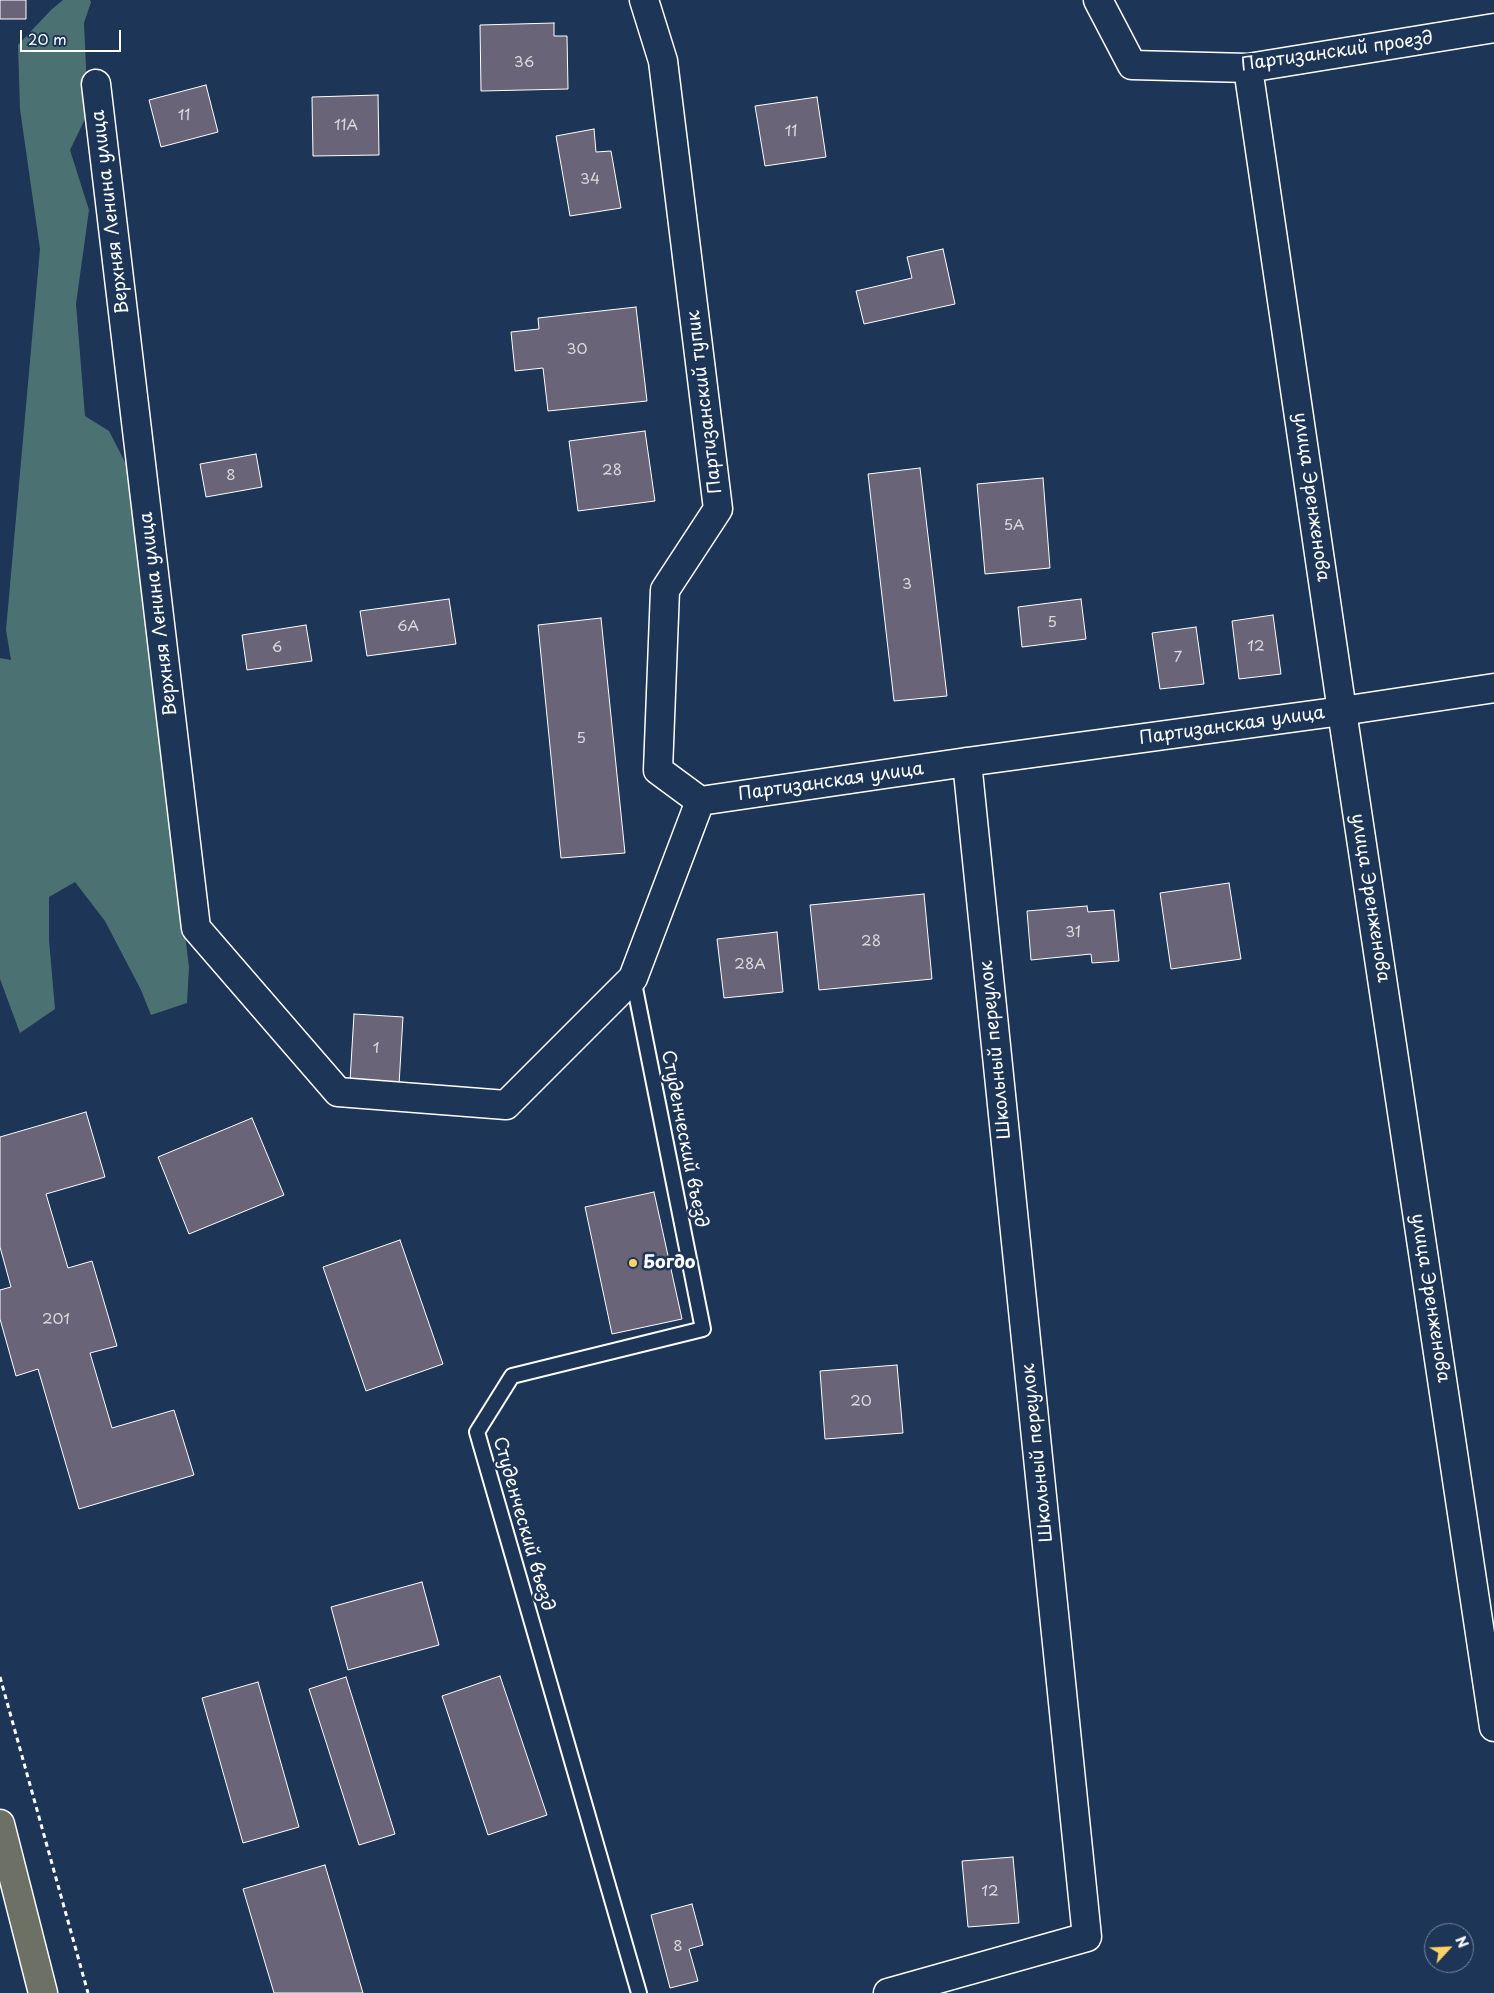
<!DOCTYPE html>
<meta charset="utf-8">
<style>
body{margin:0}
#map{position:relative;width:1494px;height:1993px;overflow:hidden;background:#1d3557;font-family:"Playpen Sans",sans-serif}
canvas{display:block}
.north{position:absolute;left:1424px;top:1923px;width:50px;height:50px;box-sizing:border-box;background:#1d3557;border:1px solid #77869a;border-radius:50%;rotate:65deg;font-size:14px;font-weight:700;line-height:20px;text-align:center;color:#fff}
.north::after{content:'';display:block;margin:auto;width:18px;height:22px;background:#ffd166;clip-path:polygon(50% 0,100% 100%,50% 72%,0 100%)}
.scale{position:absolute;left:20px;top:30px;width:101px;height:22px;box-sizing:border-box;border:2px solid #fff;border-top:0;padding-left:6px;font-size:15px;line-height:18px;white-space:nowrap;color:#fff;-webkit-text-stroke:4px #1d3557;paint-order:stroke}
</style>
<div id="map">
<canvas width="1494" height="1993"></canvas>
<div class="north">N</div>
<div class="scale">20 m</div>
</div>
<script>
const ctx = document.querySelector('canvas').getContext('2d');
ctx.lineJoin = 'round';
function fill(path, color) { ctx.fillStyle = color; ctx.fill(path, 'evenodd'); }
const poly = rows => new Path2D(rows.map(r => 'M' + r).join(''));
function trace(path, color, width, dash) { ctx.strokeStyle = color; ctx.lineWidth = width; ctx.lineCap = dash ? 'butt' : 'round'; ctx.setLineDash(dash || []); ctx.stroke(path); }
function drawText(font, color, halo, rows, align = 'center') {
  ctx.font = font + ' "Playpen Sans",sans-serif'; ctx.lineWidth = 5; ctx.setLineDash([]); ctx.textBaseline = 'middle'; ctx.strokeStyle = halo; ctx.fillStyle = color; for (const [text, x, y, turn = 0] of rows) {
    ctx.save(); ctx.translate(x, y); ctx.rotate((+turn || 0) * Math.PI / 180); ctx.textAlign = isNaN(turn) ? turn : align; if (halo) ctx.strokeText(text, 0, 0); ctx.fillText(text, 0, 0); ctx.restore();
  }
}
fill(poly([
 [63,0,90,0,91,2,84,23,88,113,70,150,89,210,76,304,85,416,109,431,127,466,189,967,187,1003,151,1015,141,990,105,921,75,882,49,897,49,940,55,1009,20,1033,0,979,0,658,11,660,6,630,40,249,20,109,18,45,51,10]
]), '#4c7173');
const building = poly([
 [0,0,26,0,26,19,0,19,0,0],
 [554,23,554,36,567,36,568,89,481,91,480,25,554,23],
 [206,85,218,132,161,147,149,100,206,85],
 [378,95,379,155,313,156,312,97,378,95],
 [817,97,826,157,765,166,755,106,817,97],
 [594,129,596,152,611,151,621,208,570,216,556,136,594,129],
 [943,249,955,304,864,324,856,291,912,278,907,257,943,249],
 [636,307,647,401,548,411,543,368,515,371,511,332,539,329,538,318,636,307],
 [645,431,655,501,578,511,569,441,645,431],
 [256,454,262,487,206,497,200,464,256,454],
 [920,468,947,696,894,701,868,474,920,468],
 [1043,478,1050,568,985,574,977,484,1043,478],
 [449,599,456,644,367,656,360,611,449,599],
 [1081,599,1086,639,1022,647,1018,607,1081,599],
 [1273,615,1281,674,1239,679,1232,621,1273,615],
 [601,618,625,853,561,858,538,625,601,618],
 [306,625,312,661,247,670,242,635,306,625],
 [1196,627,1204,684,1160,689,1152,633,1196,627],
 [1229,883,1241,959,1171,969,1160,893,1229,883],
 [924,894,932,979,819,990,810,905,924,894],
 [1087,906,1088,912,1114,910,1119,961,1092,963,1091,954,1031,960,1027,911,1087,906],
 [777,932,783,992,724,998,717,939,777,932],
 [354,1014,403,1017,399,1085,350,1081,354,1014],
 [86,1112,105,1177,46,1194,68,1268,92,1261,117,1346,90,1353,112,1428,174,1410,194,1475,79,1509,38,1369,16,1376,0,1319,0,1290,11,1287,0,1247,0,1137,86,1112],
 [252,1118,284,1195,189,1234,158,1157,252,1118],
 [654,1192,682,1319,612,1334,585,1207,654,1192],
 [400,1240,443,1364,366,1391,323,1267,400,1240],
 [897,1365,903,1433,825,1439,820,1371,897,1365],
 [422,1582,439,1645,348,1670,331,1607,422,1582],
 [500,1676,547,1815,488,1835,442,1696,500,1676],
 [346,1677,395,1834,359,1845,309,1689,346,1677],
 [258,1682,299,1827,243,1843,202,1698,258,1682],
 [1013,1857,1019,1923,968,1927,962,1861,1013,1857],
 [325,1865,363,1993,274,1993,243,1889,325,1865],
 [692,1904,703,1945,689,1949,698,1981,670,1988,651,1915,692,1904]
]);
fill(building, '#6a6478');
trace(building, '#fff', 1);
const service = poly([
 [633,978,703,1329,512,1376,477,1432,639,1993]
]);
const minor = poly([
 [644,0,663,61,718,509,665,590,658,770,700,801],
 [1098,0,1132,65,1248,68,1494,28],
 [1248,68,1342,711,1494,1727],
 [96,84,196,928,338,1092,506,1105,633,978,700,801,967,762,1342,711,1494,688],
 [888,1993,1087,1937,967,762]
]);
const primary = poly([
 [0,1824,43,1993]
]);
trace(service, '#fff', 18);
trace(minor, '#fff', 31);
trace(primary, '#fff', 31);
trace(poly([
 [0,1677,88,1993]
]), '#fff', 3, [5, 4]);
trace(service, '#1d3557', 14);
trace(minor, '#1d3557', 28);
trace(primary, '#6c7065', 28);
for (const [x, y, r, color] of [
 [633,1263,5,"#ffd166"]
]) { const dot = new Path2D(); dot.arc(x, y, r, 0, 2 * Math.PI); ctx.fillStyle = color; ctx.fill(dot); trace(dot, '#1d3557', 2); }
drawText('15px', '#dad8dd', null, [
 ["36",524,63],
 ["11",184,116],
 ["11А",346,126],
 ["11",791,132],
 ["34",590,180],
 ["30",577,350],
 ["28",612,471],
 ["8",231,476],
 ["5А",1014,526],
 ["3",907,585],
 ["5",1052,623],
 ["6А",408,627],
 ["12",1256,647],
 ["6",277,648],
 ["7",1178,658],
 ["5",581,739],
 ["31",1073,933],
 ["28",871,942],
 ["28А",750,965],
 ["1",376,1049],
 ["201",56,1320],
 ["20",861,1402],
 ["12",990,1892],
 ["8",678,1947]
]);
drawText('18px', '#fff', '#1d3557', [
 ["Партизанский проезд",1337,52,-8],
 ["Верхняя Ленина улица",111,212,-97],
 ["Партизанский тупик",705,402,-97],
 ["улица Эренженова",1311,497,82],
 ["Верхняя Ленина улица",159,614,-97],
 ["Партизанская улица",1232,726,-8],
 ["Партизанская улица",831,782,-8],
 ["улица Эренженова",1370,898,81],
 ["Школьный переулок",996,1050,-96],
 ["Студенческий въезд",684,1139,79],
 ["улица Эренженова",1430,1298,81],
 ["Школьный переулок",1038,1453,-96],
 ["Студенческий въезд",523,1524,74]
]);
drawText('bold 18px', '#fff', '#1d3557', [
 ["Богдо",643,1263]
], 'left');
</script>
